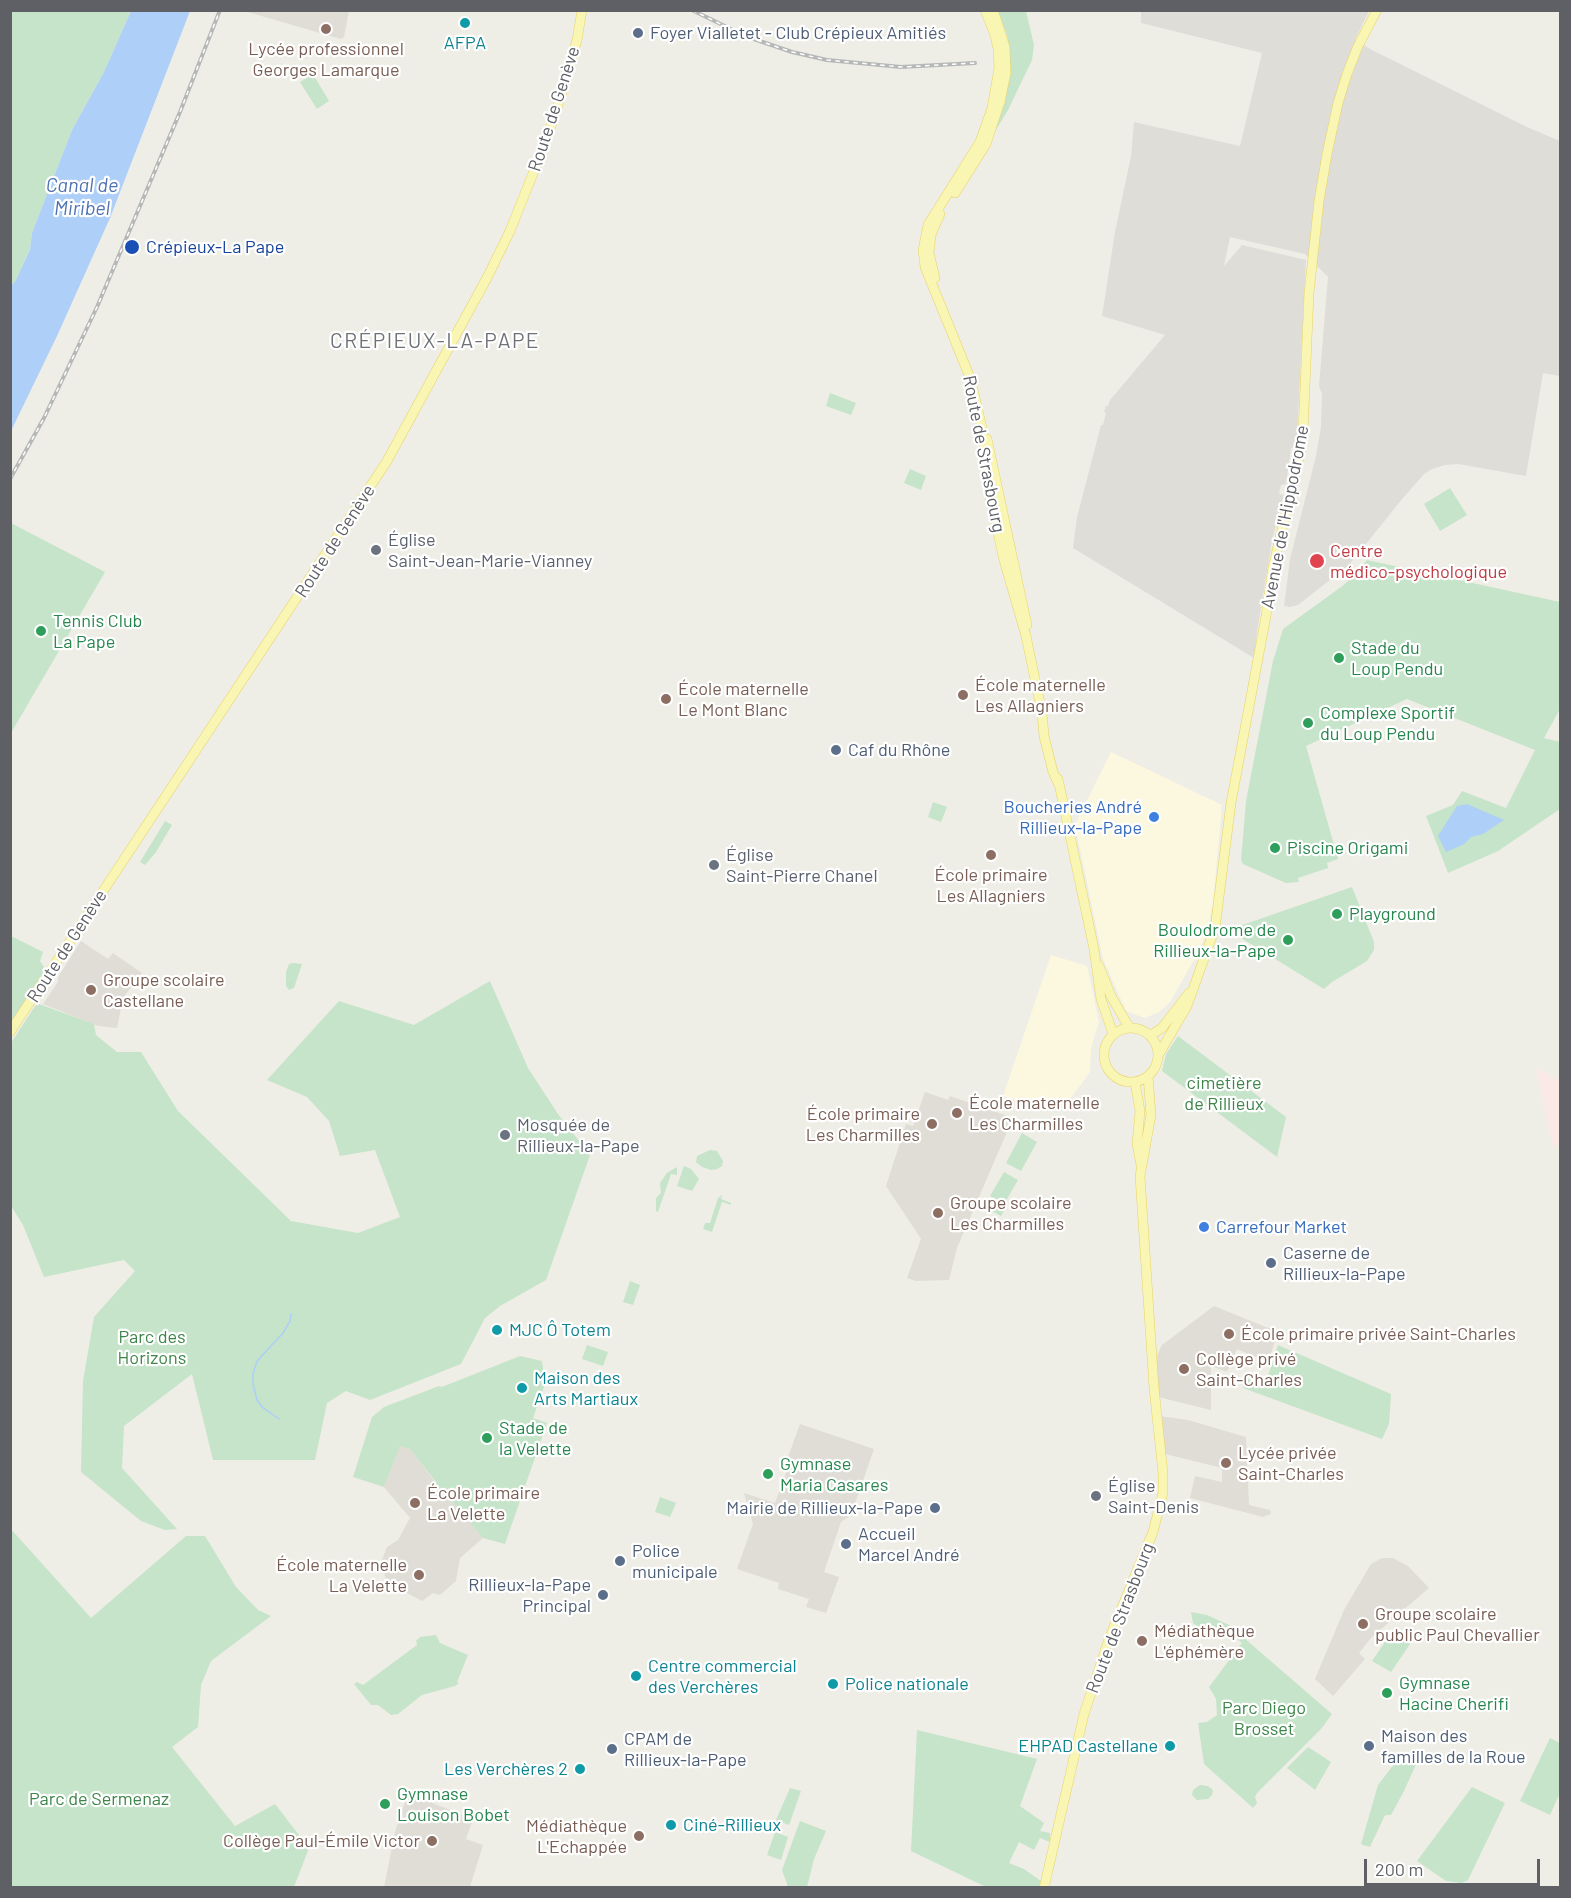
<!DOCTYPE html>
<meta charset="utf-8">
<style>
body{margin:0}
#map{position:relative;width:1571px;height:1898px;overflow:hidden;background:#efeee6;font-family:Barlow,sans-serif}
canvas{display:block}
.frame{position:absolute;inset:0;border:12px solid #5e6065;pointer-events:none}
.scale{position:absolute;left:1364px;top:1859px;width:176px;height:27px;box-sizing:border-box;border:3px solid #5e6065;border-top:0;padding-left:8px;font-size:18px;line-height:21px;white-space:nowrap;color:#5e6065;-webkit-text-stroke:4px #fff;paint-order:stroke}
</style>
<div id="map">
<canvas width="1571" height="1898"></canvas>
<div class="frame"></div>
<div class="scale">200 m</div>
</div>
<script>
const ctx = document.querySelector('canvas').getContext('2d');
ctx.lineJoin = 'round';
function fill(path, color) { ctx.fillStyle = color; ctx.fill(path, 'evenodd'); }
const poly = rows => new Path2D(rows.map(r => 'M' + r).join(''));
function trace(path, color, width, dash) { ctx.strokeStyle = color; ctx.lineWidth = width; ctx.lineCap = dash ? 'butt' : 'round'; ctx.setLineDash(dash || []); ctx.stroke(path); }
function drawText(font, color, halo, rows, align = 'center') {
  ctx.font = font + ' Barlow,sans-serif'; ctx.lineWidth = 4.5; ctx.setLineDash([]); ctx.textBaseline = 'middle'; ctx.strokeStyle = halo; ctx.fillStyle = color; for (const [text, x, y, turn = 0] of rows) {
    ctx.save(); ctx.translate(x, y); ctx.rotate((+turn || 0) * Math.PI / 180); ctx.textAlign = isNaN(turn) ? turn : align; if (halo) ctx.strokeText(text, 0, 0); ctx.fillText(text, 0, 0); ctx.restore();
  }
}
fill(poly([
 [1111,752,1222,805,1213,903,1207,932,1195,958,1170,1002,1159,1012,1145,1018,1126,1011,1103,959,1075,825],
 [1051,955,1087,966,1099,1022,1091,1048,1090,1072,1070,1099,1049,1108,1034,1106,1003,1096]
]), '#fbf8df');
fill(poly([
 [1141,11,1369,11,1355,40,1372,50,1527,127,1560,141,1560,376,1543,373,1526,476,1458,464,1445,465,1432,469,1424,474,1403,498,1349,565,1298,605,1290,607,1284,606,1290,559,1316,456,1321,427,1322,394,1319,386,1328,277,1305,254,1230,237,1224,266,1242,245,1306,260,1297,436,1295,448,1291,448,1286,484,1281,485,1279,494,1284,495,1272,540,1257,632,1254,658,1073,548,1077,517,1101,425,1103,425,1106,413,1104,412,1106,406,1108,406,1110,400,1165,335,1102,316,1115,232,1131,156,1134,122,1240,146,1262,53,1141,23]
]), '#deddd8');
fill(poly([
 [244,11,349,10,349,11,344,37,341,39],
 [81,941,108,959,113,953,142,973,123,998,117,1028,98,1026,43,1004,58,982,58,977],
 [925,1092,948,1100,950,1096,1013,1118,957,1248,949,1280,916,1281,907,1278,921,1239,886,1186,906,1124,913,1126],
 [1214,1306,1278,1332,1268,1362,1237,1349,1227,1372,1211,1366,1211,1410,1158,1397,1156,1358,1158,1357,1157,1356,1162,1345],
 [1160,1416,1188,1420,1246,1437,1249,1505,1270,1510,1271,1514,1263,1517,1190,1498,1195,1476,1222,1482,1222,1468,1165,1454],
 [800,1424,874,1449,851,1515,841,1522,824,1572,839,1577,826,1613,806,1607,809,1599,778,1589,779,1583,737,1569,753,1524,744,1493,775,1503,791,1459,788,1457],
 [400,1445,410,1449,435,1482,439,1494,453,1502,483,1538,460,1558,456,1581,440,1595,433,1593,422,1601,403,1591,403,1588,389,1585,380,1565,387,1547,398,1540,410,1518,384,1487],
 [1382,1558,1393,1558,1408,1566,1429,1588,1372,1637,1359,1653,1365,1659,1333,1696,1315,1679,1344,1610,1371,1564],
 [412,1795,473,1819,466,1839,483,1845,470,1887,384,1887,395,1832,405,1802]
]), '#dfddd5');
fill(poly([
 [1536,1068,1560,1080,1560,1148,1552,1144]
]), '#fae9e5');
fill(poly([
 [11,11,131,11,104,72,72,130,32,233,30,248,16,280,11,286],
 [998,11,1026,11,1034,45,1032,60,1008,110,994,133,1009,82,1010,60,1007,35],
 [313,74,329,101,317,109,300,82],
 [830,393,856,403,851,415,826,406],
 [910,469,926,476,921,490,904,483],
 [1450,488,1467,515,1440,531,1424,504],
 [11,523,105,572,11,733],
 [1367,560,1560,602,1560,709,1544,738,1560,742,1560,809,1498,851,1448,873,1426,816,1453,805,1462,791,1506,808,1535,750,1407,699,1306,746,1338,859,1327,863,1328,868,1298,878,1299,882,1286,883,1243,864,1241,860,1246,801,1273,661,1283,629,1341,587,1355,575],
 [933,802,947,807,941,822,928,817],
 [165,821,172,825,156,852,145,865,140,862],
 [1352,887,1374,942,1374,950,1367,961,1332,982,1324,989,1228,930],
 [11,936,43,952,40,961,46,970,11,1021],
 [293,963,302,964,294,988,289,990,286,986,286,972,289,964],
 [490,981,528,1068,558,1114,590,1155,546,1280,500,1306,485,1318,461,1364,370,1400,346,1391,327,1403,315,1460,213,1460,192,1374,124,1426,122,1468,177,1529,165,1530,141,1521,81,1472,83,1381,94,1317,135,1271,124,1260,44,1277,23,1225,11,1206,11,1043,35,1006,39,1004,94,1024,96,1035,117,1052,141,1052,178,1111,291,1221,358,1233,400,1217,375,1150,340,1156,329,1121,307,1097,267,1080,339,1001,414,1025],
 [1178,1036,1286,1117,1277,1157,1162,1071,1166,1054],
 [1022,1133,1037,1142,1021,1171,1006,1163],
 [710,1150,717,1151,723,1161,722,1166,717,1169,711,1170,702,1167,696,1162,697,1156],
 [684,1166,691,1169,699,1179,692,1191,677,1186],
 [677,1167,677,1175,671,1174,658,1212,656,1211,656,1198,661,1193,660,1183,667,1173],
 [1004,1172,1018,1180,1004,1204,1007,1206,1001,1216,992,1211,998,1201,990,1196],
 [722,1195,721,1199,731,1203,731,1205,722,1202,712,1232,703,1229,705,1223,710,1223,718,1198],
 [630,1281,640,1285,633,1305,623,1302],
 [587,1345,608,1352,603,1366,582,1359],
 [1278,1345,1391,1394,1389,1424,1382,1439,1243,1388,1246,1378,1265,1385],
 [520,1356,542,1361,545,1384,533,1418,547,1423,505,1544,483,1538,453,1502,439,1494,435,1481,410,1449,400,1446,384,1487,353,1477,372,1417,384,1407,439,1386,442,1387],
 [660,1497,676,1503,670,1517,655,1512],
 [10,1528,91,1618,186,1536,205,1536,236,1587,258,1610,271,1616,211,1661,201,1685,198,1727,172,1747,235,1826,275,1804,309,1848,294,1887,11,1887],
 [1191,1612,1207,1615,1229,1625,1332,1714,1321,1729,1257,1793,1255,1797,1257,1803,1253,1808,1204,1764,1198,1723,1207,1722,1217,1715,1216,1699,1209,1687,1242,1643,1224,1629,1215,1640,1193,1623],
 [1391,1633,1410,1644,1391,1672,1372,1661],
 [436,1635,440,1643,468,1655,457,1682,459,1683,455,1686,422,1695,398,1714,391,1715,378,1705,371,1705,354,1684,357,1682,363,1685,417,1645,416,1641,420,1637],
 [917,1730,1037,1759,1020,1806,1044,1823,1040,1831,1050,1833,1050,1842,1040,1838,1034,1850,1019,1842,1009,1863,1024,1869,1041,1881,1039,1887,986,1887,911,1851],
 [1550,1738,1560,1743,1560,1793,1550,1815,1520,1801],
 [1308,1747,1331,1762,1315,1790,1287,1768],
 [1407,1755,1418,1760,1404,1791,1391,1815,1386,1815,1384,1817,1370,1847,1363,1845,1361,1844,1378,1785,1398,1759],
 [1200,1785,1208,1786,1213,1790,1212,1795,1208,1799,1197,1800,1192,1795,1193,1790],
 [1472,1787,1505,1803,1468,1880,1462,1883,1446,1881,1417,1861],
 [790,1788,801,1791,789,1825,776,1820],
 [800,1821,826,1831,814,1859,807,1887,788,1887,782,1870],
 [775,1832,788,1837,781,1860,767,1855]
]), '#c5e4c9');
fill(poly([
 [131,11,190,11,110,218,57,336,11,431,11,286,16,280,30,249,32,233,72,130,104,72],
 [1467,804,1504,820,1483,834,1471,837,1464,844,1446,852,1438,836,1457,806]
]), '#adcff8');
trace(poly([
 [279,1419,262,1407,257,1400,253,1384,253,1374,257,1361,283,1333,290,1321,291,1314]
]), '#adcff8', 1.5);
const major = poly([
 [985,10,995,35,998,49,999,68,992,108,980,142,928,225,923,250,925,267,971,380,982,428,990,497,1004,560,1026,636,1042,713,1044,736,1053,772,1058,783],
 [955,193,986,144,1000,102,1006,73,1005,47,993,10],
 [935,278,929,253,931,235,940,214],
 [987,439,1027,625],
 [1058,779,1094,949,1101,999,1113,1034],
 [1099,966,1111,996,1129,1027],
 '1104 1055a27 27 0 1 1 54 0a27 27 0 1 1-54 0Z',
 [10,1032,387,461,488,276,510,231,546,141,560,99,577,40,582,10],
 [1151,1035,1162,1028,1189,993],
 [1159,1054,1187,1006,1215,928,1231,803,1266,616,1273,567,1300,454,1303,432,1309,293,1319,201,1327,154,1338,103,1347,74,1358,46,1377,10],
 [1135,1082,1140,1111,1137,1144,1141,1165],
 [1044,1888,1084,1714,1109,1639,1153,1532,1163,1493,1163,1473,1154,1388,1140,1176,1151,1115,1148,1076]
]);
trace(major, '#e7d268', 10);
trace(major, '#f9f5b2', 9);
const rail = poly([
 [692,10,745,36,792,52,827,60,901,67,975,63],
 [10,479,44,418,97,307,180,112,220,10]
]);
trace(rail, '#b6b7b7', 4);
trace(rail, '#fff', 1.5, [4.5]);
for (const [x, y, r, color] of [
 [465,23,6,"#0f9aa8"],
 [326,29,6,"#8d6e63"],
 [638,33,6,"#5c6f8a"],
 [132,247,8,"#1a4fb4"],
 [376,550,6,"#6b7280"],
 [1317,561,8,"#e0444e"],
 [41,631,6,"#2e9e5b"],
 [1339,658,6,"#2e9e5b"],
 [963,695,6,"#8d6e63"],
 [666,699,6,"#8d6e63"],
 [1308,723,6,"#2e9e5b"],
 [836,750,6,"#5c6f8a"],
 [1154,817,6,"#3f7fe0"],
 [1275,848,6,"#2e9e5b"],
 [991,855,6,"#8d6e63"],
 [714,865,6,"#6b7280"],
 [1337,914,6,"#2e9e5b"],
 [1288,940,6,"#2e9e5b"],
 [91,990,6,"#8d6e63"],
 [957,1113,6,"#8d6e63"],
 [932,1124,6,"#8d6e63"],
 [505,1135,6,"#6b7280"],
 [938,1213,6,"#8d6e63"],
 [1204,1227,6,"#3f7fe0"],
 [1271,1263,6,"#5c6f8a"],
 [497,1330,6,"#0f9aa8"],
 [1229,1334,6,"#8d6e63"],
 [1184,1369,6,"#8d6e63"],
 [522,1388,6,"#0f9aa8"],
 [487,1438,6,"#2e9e5b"],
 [1226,1463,6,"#8d6e63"],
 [768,1474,6,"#2e9e5b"],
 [1096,1496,6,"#6b7280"],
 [415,1503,6,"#8d6e63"],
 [935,1508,6,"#5c6f8a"],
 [846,1544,6,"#5c6f8a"],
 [620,1561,6,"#5c6f8a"],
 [419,1575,6,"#8d6e63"],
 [603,1595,6,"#5c6f8a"],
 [1363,1624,6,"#8d6e63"],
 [1142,1641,6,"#8d6e63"],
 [636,1676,6,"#0f9aa8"],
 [833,1684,6,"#0f9aa8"],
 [1387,1693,6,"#2e9e5b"],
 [1170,1746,6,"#0f9aa8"],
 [1369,1746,6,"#5c6f8a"],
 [612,1749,6,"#5c6f8a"],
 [580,1769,6,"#0f9aa8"],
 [385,1804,6,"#2e9e5b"],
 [671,1825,6,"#0f9aa8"],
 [639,1836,6,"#8d6e63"],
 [432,1841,6,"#8d6e63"]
]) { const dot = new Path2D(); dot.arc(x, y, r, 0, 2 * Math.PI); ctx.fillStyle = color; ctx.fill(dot); trace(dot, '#fff', 2); }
drawText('18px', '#4e5e75', '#fff', [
 ["Foyer Vialletet - Club Crépieux Amitiés",650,33],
 ["Caf du Rhône",848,750],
 ["Caserne de",1283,1253],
 ["Rillieux-la-Pape",1283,1274],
 ["Mairie de Rillieux-la-Pape",923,1508,"right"],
 ["Accueil",858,1534],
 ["Marcel André",858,1555],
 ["Police",632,1551],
 ["municipale",632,1572],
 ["Rillieux-la-Pape",591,1585,"right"],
 ["Principal",591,1606,"right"],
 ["Maison des",1381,1736],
 ["familles de la Roue",1381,1757],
 ["CPAM de",624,1739],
 ["Rillieux-la-Pape",624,1760]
], 'left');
drawText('18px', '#0d838f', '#fff', [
 ["AFPA",465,43,"center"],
 ["MJC Ô Totem",509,1330],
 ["Maison des",534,1378],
 ["Arts Martiaux",534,1399],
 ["Centre commercial",648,1666],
 ["des Verchères",648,1687],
 ["Police nationale",845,1684],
 ["EHPAD Castellane",1158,1746,"right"],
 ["Les Verchères 2",568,1769,"right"],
 ["Ciné-Rillieux",683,1825]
], 'left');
drawText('18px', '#785e54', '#fff', [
 ["Lycée professionnel",326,49,"center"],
 ["Georges Lamarque",326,70,"center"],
 ["École maternelle",975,685],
 ["Les Allagniers",975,706],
 ["École maternelle",678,689],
 ["Le Mont Blanc",678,710],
 ["École primaire",991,875,"center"],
 ["Les Allagniers",991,896,"center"],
 ["Groupe scolaire",103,980],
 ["Castellane",103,1001],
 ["École maternelle",969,1103],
 ["Les Charmilles",969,1124],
 ["École primaire",920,1114,"right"],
 ["Les Charmilles",920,1135,"right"],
 ["Groupe scolaire",950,1203],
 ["Les Charmilles",950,1224],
 ["École primaire privée Saint-Charles",1241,1334],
 ["Collège privé",1196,1359],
 ["Saint-Charles",1196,1380],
 ["Lycée privée",1238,1453],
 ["Saint-Charles",1238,1474],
 ["École primaire",427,1493],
 ["La Velette",427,1514],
 ["École maternelle",407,1565,"right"],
 ["La Velette",407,1586,"right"],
 ["Groupe scolaire",1375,1614],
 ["public Paul Chevallier",1375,1635],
 ["Médiathèque",1154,1631],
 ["L'éphémère",1154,1652],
 ["Médiathèque",627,1826,"right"],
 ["L'Echappée",627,1847,"right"],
 ["Collège Paul-Émile Victor",420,1841,"right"]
], 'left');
drawText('18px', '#5e6065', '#fff', [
 ["Route de Genève",554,109,-72],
 ["Route de Strasbourg",984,454,79],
 ["Avenue de l'Hippodrome",1285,517,-79],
 ["Route de Genève",335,541,-57],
 ["Route de Genève",67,946,-57],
 ["Route de Strasbourg",1120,1618,-69]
]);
drawText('18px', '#164399', '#fff', [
 ["Crépieux-La Pape",146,247]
], 'left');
drawText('18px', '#5b616d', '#fff', [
 ["Église",388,540],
 ["Saint-Jean-Marie-Vianney",388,561],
 ["Église",726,855],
 ["Saint-Pierre Chanel",726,876],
 ["Mosquée de",517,1125],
 ["Rillieux-la-Pape",517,1146],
 ["Église",1108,1486],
 ["Saint-Denis",1108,1507]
], 'left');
drawText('18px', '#be3a42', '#fff', [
 ["Centre",1330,551],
 ["médico-psychologique",1330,572]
], 'left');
drawText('18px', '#27864d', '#fff', [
 ["Tennis Club",53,621],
 ["La Pape",53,642],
 ["Stade du",1351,648],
 ["Loup Pendu",1351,669],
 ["Complexe Sportif",1320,713],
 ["du Loup Pendu",1320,734],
 ["Piscine Origami",1287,848],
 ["Playground",1349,914],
 ["Boulodrome de",1276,930,"right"],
 ["Rillieux-la-Pape",1276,951,"right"],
 ["Stade de",499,1428],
 ["la Velette",499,1449],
 ["Gymnase",780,1464],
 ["Maria Casares",780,1485],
 ["Gymnase",1399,1683],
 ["Hacine Cherifi",1399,1704],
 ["Gymnase",397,1794],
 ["Louison Bobet",397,1815]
], 'left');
drawText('18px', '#366cbe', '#fff', [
 ["Boucheries André",1142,807],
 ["Rillieux-la-Pape",1142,828],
 ["Carrefour Market",1216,1227,"left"]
], 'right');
drawText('18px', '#3d8549', '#fff', [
 ["cimetière",1224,1083],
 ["de Rillieux",1224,1104],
 ["Parc des",152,1337],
 ["Horizons",152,1358],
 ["Parc Diego",1264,1708],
 ["Brosset",1264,1729],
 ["Parc de Sermenaz",99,1799]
]);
drawText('italic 20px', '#4e73b2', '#fff', [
 ["Canal de",82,185],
 ["Miribel",82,208]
]);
ctx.letterSpacing = '1.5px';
drawText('21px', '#6f7277', '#fff', [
 ["CRÉPIEUX-LA-PAPE",435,341]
]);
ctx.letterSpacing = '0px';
</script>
